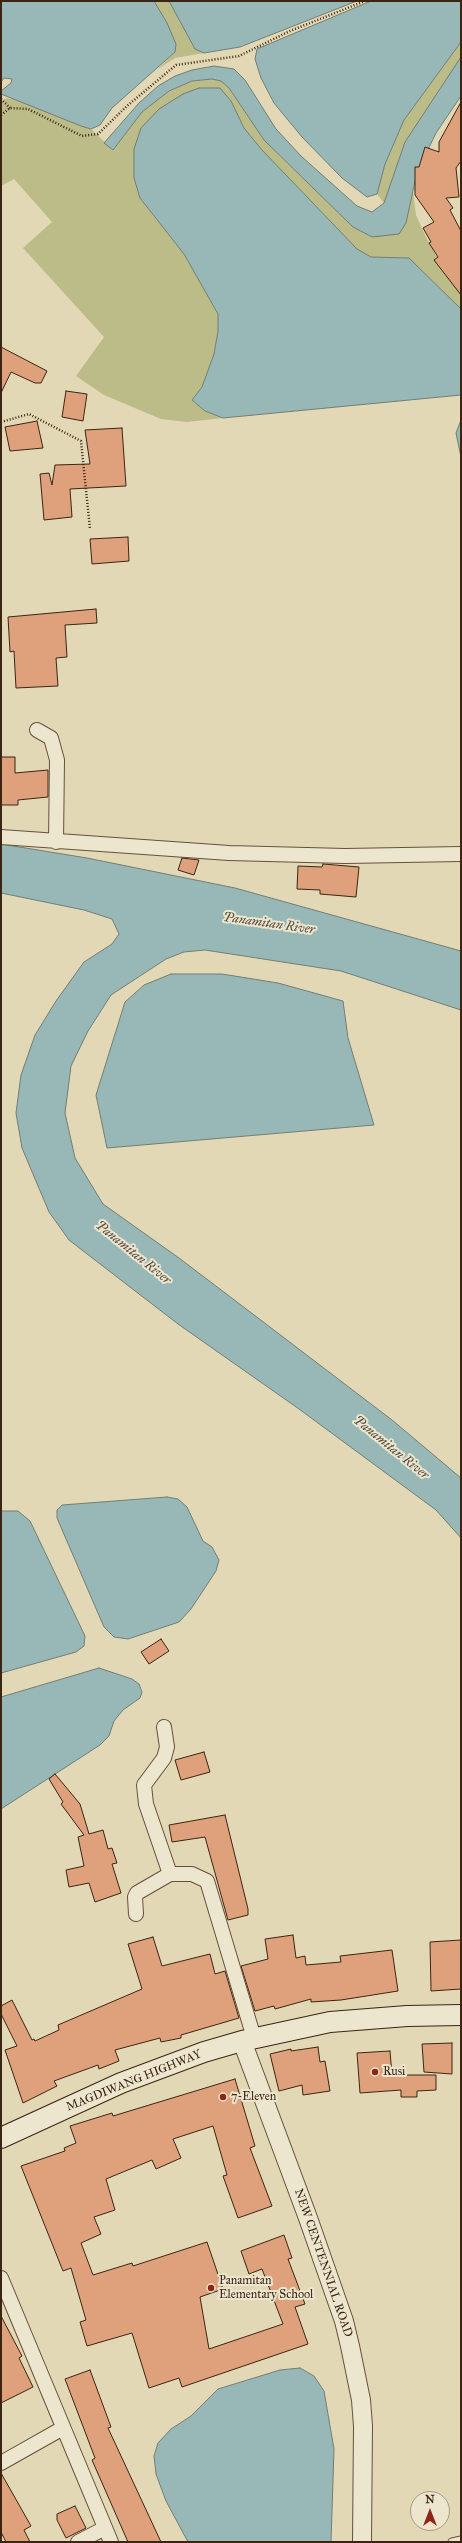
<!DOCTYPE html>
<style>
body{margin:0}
#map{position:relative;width:462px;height:2543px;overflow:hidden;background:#e3d8b5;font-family:"IM FELL Great Primer",serif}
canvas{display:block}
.frame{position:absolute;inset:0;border:2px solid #3b2412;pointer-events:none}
.north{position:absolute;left:410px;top:2491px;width:40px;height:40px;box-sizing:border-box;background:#ede6cf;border:1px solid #a69883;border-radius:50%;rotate:0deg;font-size:11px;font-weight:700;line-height:16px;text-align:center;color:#3b2412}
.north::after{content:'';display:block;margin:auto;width:14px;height:18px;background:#8f2418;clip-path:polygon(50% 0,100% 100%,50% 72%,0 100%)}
</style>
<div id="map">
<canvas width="462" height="2543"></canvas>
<div class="frame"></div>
<div class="north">N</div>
</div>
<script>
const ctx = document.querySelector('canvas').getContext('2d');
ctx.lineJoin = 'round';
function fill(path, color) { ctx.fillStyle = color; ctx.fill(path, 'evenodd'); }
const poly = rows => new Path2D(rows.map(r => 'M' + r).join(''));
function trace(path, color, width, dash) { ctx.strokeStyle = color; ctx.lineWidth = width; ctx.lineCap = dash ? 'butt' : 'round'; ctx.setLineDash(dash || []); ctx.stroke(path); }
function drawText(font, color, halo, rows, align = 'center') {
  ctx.font = font + ' "IM FELL Great Primer",serif'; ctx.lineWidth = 4; ctx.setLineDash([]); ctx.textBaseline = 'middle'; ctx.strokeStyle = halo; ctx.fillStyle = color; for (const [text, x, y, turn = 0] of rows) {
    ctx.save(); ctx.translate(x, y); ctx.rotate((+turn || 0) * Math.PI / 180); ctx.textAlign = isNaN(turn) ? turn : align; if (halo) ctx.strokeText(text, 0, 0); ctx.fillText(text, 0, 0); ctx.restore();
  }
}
fill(poly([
 [154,1,169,1,195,49,204,53,175,58,158,69,175,52,167,23],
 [461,42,461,58,405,142,384,203,377,194,385,164,404,120],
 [212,79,221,81,229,88,264,140,353,227,372,237,411,197,413,192,416,215,425,235,440,263,461,285,461,309,409,258,371,257,357,249,262,150,244,128,231,101,140,198,184,254,218,314,218,331,214,354,202,387,192,400,205,411,223,418,187,422,161,419,104,395,76,376,104,337,23,248,52,222,14,179,1,186,1,101,7,98,25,102,91,129,113,150,142,112,169,91,192,81]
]), '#bbbc88');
const water = poly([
 [1,1,154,1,167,23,176,44,175,52,112,108,100,125,91,129,81,126,1,94,1,91,11,83,12,79,4,78,1,82,1,1],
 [169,1,357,1,240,47,204,53,195,49,169,1],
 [371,1,461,1,461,42,404,120,385,164,377,194,367,197,342,178,302,137,274,103,261,78,255,59,257,49,371,1],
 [461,57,461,96,436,133,417,172,406,223,399,234,372,237,353,227,264,140,229,88,221,81,212,79,192,81,169,91,142,112,113,150,104,143,139,103,158,86,175,76,192,70,214,66,234,69,245,80,276,129,301,156,357,206,372,212,384,203,405,142,461,57],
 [199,88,220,88,231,101,244,128,262,150,357,249,371,257,409,258,461,309,461,395,223,418,205,411,192,400,202,387,214,354,218,331,218,314,184,254,140,198,134,178,134,149,141,128,159,109,183,94,199,88],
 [461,420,461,457,456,433,461,420],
 [1,844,87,858,235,888,461,951,461,1010,341,971,205,950,184,952,166,959,111,995,88,1031,71,1066,65,1113,75,1158,103,1204,179,1258,262,1321,392,1420,461,1478,461,1538,436,1510,299,1409,178,1324,69,1240,49,1212,22,1148,16,1113,21,1075,35,1035,56,1001,84,962,112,944,119,934,112,919,84,910,1,893,1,844],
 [171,974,222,974,278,983,343,1001,348,1038,374,1125,107,1148,96,1095,125,1002,144,985,171,974],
 [167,1497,178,1499,187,1507,203,1541,212,1547,219,1560,216,1571,191,1609,179,1622,128,1639,114,1637,104,1627,57,1518,57,1510,62,1505,167,1497],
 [1,1511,18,1511,30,1521,85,1636,84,1646,76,1652,1,1673,1,1511],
 [99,1668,132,1679,139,1684,142,1692,140,1698,123,1710,114,1721,109,1736,100,1745,1,1809,1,1697,99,1668],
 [300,2368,314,2376,324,2391,334,2449,331,2542,188,2542,166,2501,156,2474,154,2456,158,2443,171,2429,191,2416,218,2389,280,2370,300,2368]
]);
fill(water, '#97b8b6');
trace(water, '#727d74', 1);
const building = poly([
 [461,102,461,161,456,168,459,197,446,198,453,208,450,210,461,231,461,295,434,260,438,257,429,243,431,242,423,228,434,222,415,195,415,167,419,167,425,147,439,152,439,142,461,102],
 [1,347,47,371,41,383,35,383,11,372,1,393,1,347],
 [66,391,87,394,83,421,62,417,66,391],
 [37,421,43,448,10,451,5,427,37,421],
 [122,428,126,486,70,489,72,517,44,520,40,474,49,473,52,485,55,465,90,464,85,430,122,428],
 [128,537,129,561,92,564,90,539,128,537],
 [96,609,97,623,65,625,67,657,56,658,58,686,16,688,14,651,10,652,8,617,96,609],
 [1,757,15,757,15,773,48,770,48,797,18,800,18,805,1,805,1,757],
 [182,858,199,860,194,875,178,870,182,858],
 [323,864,359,867,356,897,320,894,320,890,297,889,298,866,322,867,323,864],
 [161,1639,169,1651,149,1664,141,1652,161,1639],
 [204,1752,210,1772,181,1780,175,1760,204,1752],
 [55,1774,80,1804,89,1834,103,1830,108,1849,112,1848,117,1863,112,1864,121,1893,95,1902,89,1883,69,1887,66,1870,84,1866,78,1837,84,1835,61,1804,63,1802,49,1779,55,1774],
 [225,1815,248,1909,248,1915,228,1920,205,1837,172,1842,169,1825,225,1815],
 [293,1935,296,1958,305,1956,306,1965,341,1962,340,1956,392,1950,398,1991,341,2000,311,2002,311,1999,275,2009,274,2006,255,2011,241,1966,268,1959,265,1939,293,1935],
 [153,1937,162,1966,210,1954,215,1974,225,1971,239,2018,181,2035,181,2038,161,2042,160,2038,115,2050,119,2061,99,2069,98,2065,54,2081,57,2086,23,2103,5,2050,17,2046,1,2014,1,2006,12,2000,32,2040,34,2039,35,2041,59,2030,58,2025,142,1989,128,1944,153,1937],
 [461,1940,461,1989,431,1991,430,1942,461,1940],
 [452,2043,452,2074,424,2072,422,2044,452,2043],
 [318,2047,320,2062,325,2061,330,2091,303,2095,302,2085,279,2091,270,2054,291,2049,291,2051,318,2047],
 [390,2051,392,2075,436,2075,436,2090,417,2091,417,2097,401,2097,401,2090,360,2093,357,2053,390,2051],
 [235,2079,255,2146,250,2148,272,2206,238,2218,223,2176,227,2175,213,2126,173,2139,181,2158,156,2169,152,2160,106,2179,115,2210,94,2217,101,2234,81,2243,93,2275,132,2263,133,2266,207,2242,223,2289,200,2297,209,2349,283,2324,262,2269,249,2274,241,2251,284,2235,292,2258,288,2259,305,2304,295,2307,308,2344,182,2387,179,2378,149,2388,132,2333,87,2346,80,2322,86,2320,71,2268,63,2271,21,2166,65,2151,64,2148,76,2143,70,2126,112,2113,113,2116,235,2079],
 [1,2316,22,2356,19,2358,33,2387,1,2403,1,2316],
 [90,2370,111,2427,108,2428,161,2542,128,2542,92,2460,95,2458,65,2379,90,2370],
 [1,2473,31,2526,24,2530,30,2542,6,2542,1,2532,1,2473],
 [75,2506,86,2528,66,2538,57,2520,57,2514,75,2506]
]);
fill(building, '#dea17c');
trace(building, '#3b2412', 1);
const service = poly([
 [452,2542,461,2540]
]);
const minor = poly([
 [37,730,51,738,57,760,56,842],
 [1,837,229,853,345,856,461,854],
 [164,1727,167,1747,164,1758,144,1785,146,1804,170,1874],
 [136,1914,135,1897,137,1893,170,1874,192,1874,207,1881,254,2038],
 [1,2278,111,2542],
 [1,2463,63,2428],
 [78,2542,105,2528]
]);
const tertiary = poly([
 [242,2041,308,2218,344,2321,350,2346,361,2400,363,2426,362,2542]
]);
const secondary = poly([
 [1,2138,121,2083,204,2052,242,2041,330,2022,407,2016,461,2015]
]);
trace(service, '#65513b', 9);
trace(minor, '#65513b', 16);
trace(tertiary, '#65513b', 20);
trace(secondary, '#3b2412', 22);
trace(poly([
 [1,99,10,108],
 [1,115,10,108,28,109,82,136,98,134,127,106,176,65,239,56,290,31,365,1],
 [1,422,29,414,81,441,90,529]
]), '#3b2412', 2.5, [1, 2]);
trace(service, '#ede6cf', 7);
trace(minor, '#ede6cf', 14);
trace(tertiary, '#ede6cf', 18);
trace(secondary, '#ede6cf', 20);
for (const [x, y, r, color] of [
 [375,2072,4,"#8f2418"],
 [223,2097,4,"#8f2418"],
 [211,2288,4,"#8f2418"]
]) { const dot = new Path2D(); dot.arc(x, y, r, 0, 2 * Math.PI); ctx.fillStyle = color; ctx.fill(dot); trace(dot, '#ede6cf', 1.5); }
drawText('12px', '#3b2412', '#ede6cf', [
 ["Rusi",383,2072],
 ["7-Eleven",231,2097],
 ["Panamitan",219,2281],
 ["Elementary School",219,2295]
], 'left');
drawText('12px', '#3b2412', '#ede6cf', [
 ["MAGDIWANG HIGHWAY",134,2081,-22],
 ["NEW CENTENNIAL ROAD",323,2263,71]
]);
drawText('italic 13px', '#52493b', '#ede6cf', [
 ["Panamitan River",269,924,8],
 ["Panamitan River",133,1253,39],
 ["Panamitan River",391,1448,39]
]);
</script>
